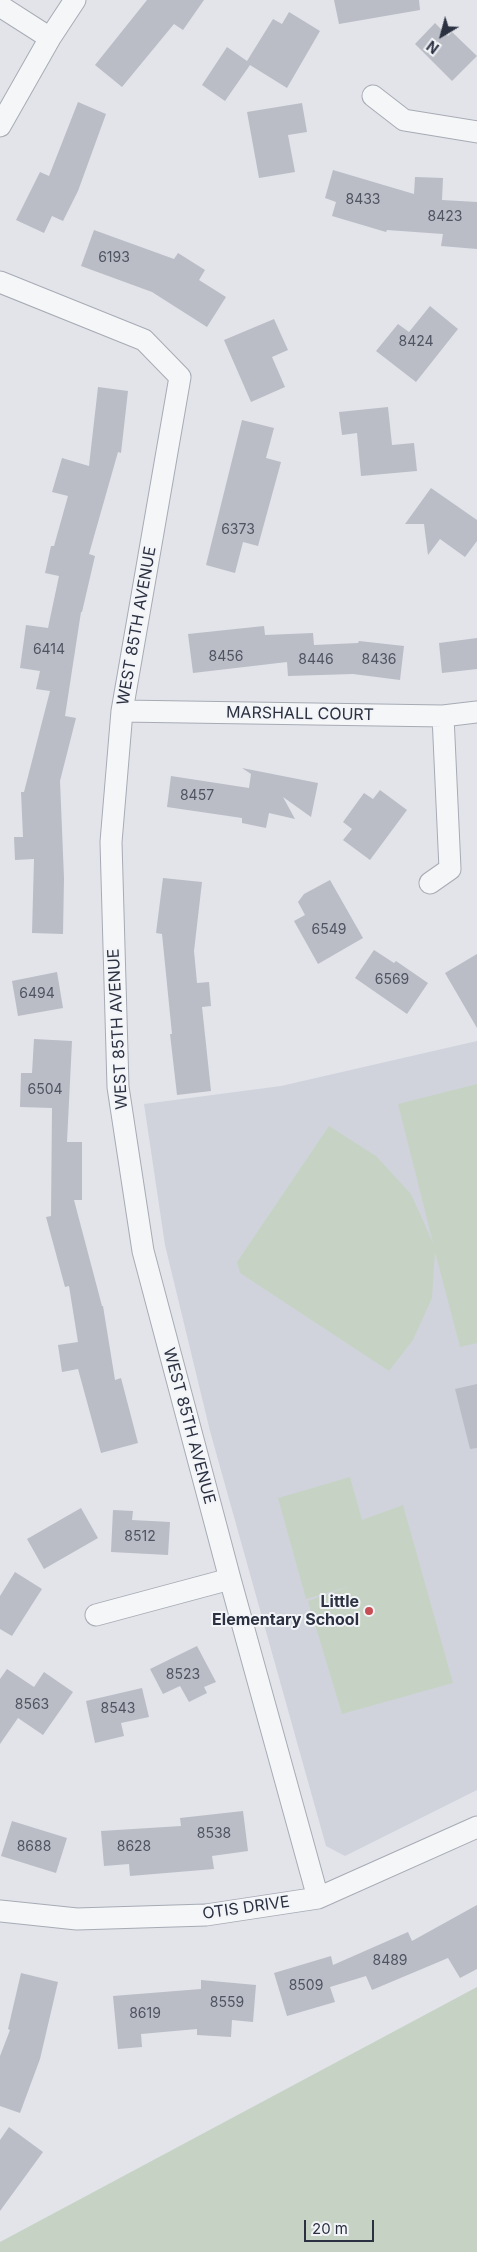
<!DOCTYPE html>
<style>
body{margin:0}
#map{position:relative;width:477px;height:2252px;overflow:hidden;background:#e2e4ea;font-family:Inter,sans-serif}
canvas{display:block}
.north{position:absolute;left:417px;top:10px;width:50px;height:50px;-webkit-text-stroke:4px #f2f4f7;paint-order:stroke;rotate:217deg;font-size:14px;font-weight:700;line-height:20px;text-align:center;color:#2b3141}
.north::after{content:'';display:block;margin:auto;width:18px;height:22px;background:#2b3141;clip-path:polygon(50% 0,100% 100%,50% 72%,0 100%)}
.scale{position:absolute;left:304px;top:2220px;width:70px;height:22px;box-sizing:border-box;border:2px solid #2b3141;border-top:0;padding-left:6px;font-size:15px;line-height:18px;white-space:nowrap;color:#2b3141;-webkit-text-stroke:4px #f2f4f7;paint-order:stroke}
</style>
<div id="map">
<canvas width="477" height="2252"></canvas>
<div class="north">N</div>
<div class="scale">20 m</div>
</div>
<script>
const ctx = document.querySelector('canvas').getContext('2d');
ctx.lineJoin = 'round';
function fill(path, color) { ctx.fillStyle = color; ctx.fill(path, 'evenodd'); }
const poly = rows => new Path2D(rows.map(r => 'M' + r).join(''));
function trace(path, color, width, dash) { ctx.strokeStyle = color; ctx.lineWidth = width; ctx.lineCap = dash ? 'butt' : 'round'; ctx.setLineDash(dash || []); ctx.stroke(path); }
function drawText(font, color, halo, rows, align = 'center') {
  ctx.font = font + ' Inter,sans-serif'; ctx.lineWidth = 4; ctx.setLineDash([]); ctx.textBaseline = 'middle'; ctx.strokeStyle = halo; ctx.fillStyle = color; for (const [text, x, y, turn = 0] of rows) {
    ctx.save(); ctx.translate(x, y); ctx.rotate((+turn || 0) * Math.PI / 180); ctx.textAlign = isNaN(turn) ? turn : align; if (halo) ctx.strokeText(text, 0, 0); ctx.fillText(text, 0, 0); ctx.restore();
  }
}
fill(poly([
 [477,1041,477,1790,345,1856,326,1846,210,1431,165,1245,144,1104,281,1086]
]), '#d0d3dc');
fill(poly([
 [477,1084,477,1343,460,1347,435,1252,432,1298,413,1340,389,1371,240,1273,237,1262,329,1126,376,1156,411,1194,433,1243,398,1104],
 [350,1477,362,1520,403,1505,453,1683,342,1714,308,1601,351,1586,306,1599,278,1498],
 [477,1987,477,2252,0,2252,0,2242]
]), '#c6d3c4');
fill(poly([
 [147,0,204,0,183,30,174,24,122,87,95,65],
 [334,0,419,0,420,10,339,24],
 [289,12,320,31,287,88,250,65,225,101,202,85,227,47,247,61,273,19,282,24],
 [435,23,448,36,452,32,477,56,452,81,415,44],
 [78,102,106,114,78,191,63,221,52,216,44,233,16,220,40,172,49,176],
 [302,103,307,132,288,135,295,172,259,178,247,112],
 [333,170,414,194,415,177,443,178,442,200,477,202,477,249,441,246,443,234,387,230,386,232,332,216,336,202,325,198],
 [94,230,174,259,178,253,205,270,199,280,226,297,207,327,152,292,81,266],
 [430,306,458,329,416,382,376,351,398,324,409,332],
 [274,319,288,350,272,357,285,387,251,402,224,340],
 [98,387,128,391,121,453,118,452,89,554,95,556,82,612,81,612,65,716,76,718,60,781,64,878,63,934,32,933,34,859,15,860,14,837,23,837,21,792,24,792,50,691,36,689,40,671,20,668,26,625,48,628,59,576,45,573,51,546,54,546,68,496,52,492,62,458,89,466],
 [388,407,392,445,414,443,417,471,361,476,357,433,342,435,339,412],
 [242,420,274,428,266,458,281,462,258,546,243,542,235,573,206,565],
 [431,488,477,520,477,541,465,557,440,539,428,555,424,524,405,524],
 [264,626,265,635,313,633,314,645,358,643,359,641,404,646,400,680,353,674,288,676,287,662,193,673,188,634],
 [477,638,477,669,442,673,439,643],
 [242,768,318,783,311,817,283,797,295,819,269,813,266,828,242,823,242,818,167,807,171,776,249,788,251,774],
 [380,790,407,810,370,860,343,840,352,829,343,822,364,793,373,799],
 [163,878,202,882,194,951,197,983,209,982,211,1006,202,1007,211,1091,177,1095,170,1034,172,1034,162,934,156,933],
 [330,880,363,938,318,964,294,921,305,915,298,902,304,894],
 [374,950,394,963,396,961,428,983,407,1014,355,978],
 [477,954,477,1028,445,973],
 [57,972,63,1008,18,1016,12,981],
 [34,1039,72,1041,67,1142,82,1142,82,1200,74,1200,102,1306,103,1306,115,1380,121,1378,138,1443,101,1453,78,1369,62,1372,58,1345,78,1342,69,1286,65,1287,46,1217,51,1216,52,1108,20,1107,21,1073,32,1073],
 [477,1384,477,1448,470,1449,455,1389],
 [81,1508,98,1538,44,1569,27,1539],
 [113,1510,133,1511,132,1520,170,1522,168,1555,111,1552],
 [15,1572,42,1589,12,1636,0,1629,0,1596],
 [197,1646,216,1682,204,1687,207,1693,189,1702,180,1686,163,1694,150,1669],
 [7,1669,34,1687,44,1672,73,1692,43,1735,18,1718,0,1744,0,1679],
 [142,1688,149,1717,121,1723,124,1736,95,1743,86,1701],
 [243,1811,248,1851,212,1856,214,1869,130,1876,129,1864,104,1866,101,1831,181,1826,180,1818],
 [12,1821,67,1838,56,1873,1,1856],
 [477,1905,477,1969,460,1978,448,1958,372,1990,366,1976,330,1987,335,2002,287,2016,274,1973,331,1956,333,1965,408,1932,412,1941],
 [21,1973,58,1982,40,2059,20,2113,0,2106,0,2056,10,2030,8,2029],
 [201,1980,256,1985,253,2022,232,2020,231,2037,197,2035,197,2029,141,2034,142,2047,118,2049,113,1996,201,1989],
 [9,2127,43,2152,0,2211,0,2140]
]), '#babdc6');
const street = poly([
 [0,6,50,38],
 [373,96,404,120,477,132],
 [0,126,50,38,75,0],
 [0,282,144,340,180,377,122,711,111,842,118,1087,143,1251,230,1579,318,1898],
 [122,711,443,716,477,712],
 [430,883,450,869,443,716],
 [96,1615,230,1579],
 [0,1911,77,1919,206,1915,318,1898,477,1827]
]);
trace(street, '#a7abb4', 23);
trace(street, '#f5f6f8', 21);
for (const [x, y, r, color] of [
 [369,1611,5,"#c84e55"]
]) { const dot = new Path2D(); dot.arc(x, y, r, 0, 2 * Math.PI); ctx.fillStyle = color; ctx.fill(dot); trace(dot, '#f2f4f7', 2); }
drawText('14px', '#4f5462', null, [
 ["8433",363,200],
 ["8423",445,217],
 ["6193",114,258],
 ["8424",416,342],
 ["6373",238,530],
 ["6414",49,650],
 ["8456",226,657],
 ["8446",316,660],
 ["8436",379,660],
 ["8457",197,796],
 ["6549",329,930],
 ["6569",392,980],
 ["6494",37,994],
 ["6504",45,1090],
 ["8512",140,1537],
 ["8523",183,1675],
 ["8563",32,1705],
 ["8543",118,1709],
 ["8538",214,1834],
 ["8688",34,1847],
 ["8628",134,1847],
 ["8489",390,1961],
 ["8509",306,1986],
 ["8559",227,2003],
 ["8619",145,2014]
]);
drawText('16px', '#2b3141', '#f2f4f7', [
 ["WEST 85TH AVENUE",137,626,-80],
 ["MARSHALL COURT",300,714,1],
 ["WEST 85TH AVENUE",118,1029,-93],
 ["WEST 85TH AVENUE",189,1426,75],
 ["OTIS DRIVE",246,1908,-8]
]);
drawText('bold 16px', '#2b3141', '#f2f4f7', [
 ["Little",359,1602],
 ["Elementary School",359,1620]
], 'right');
</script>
